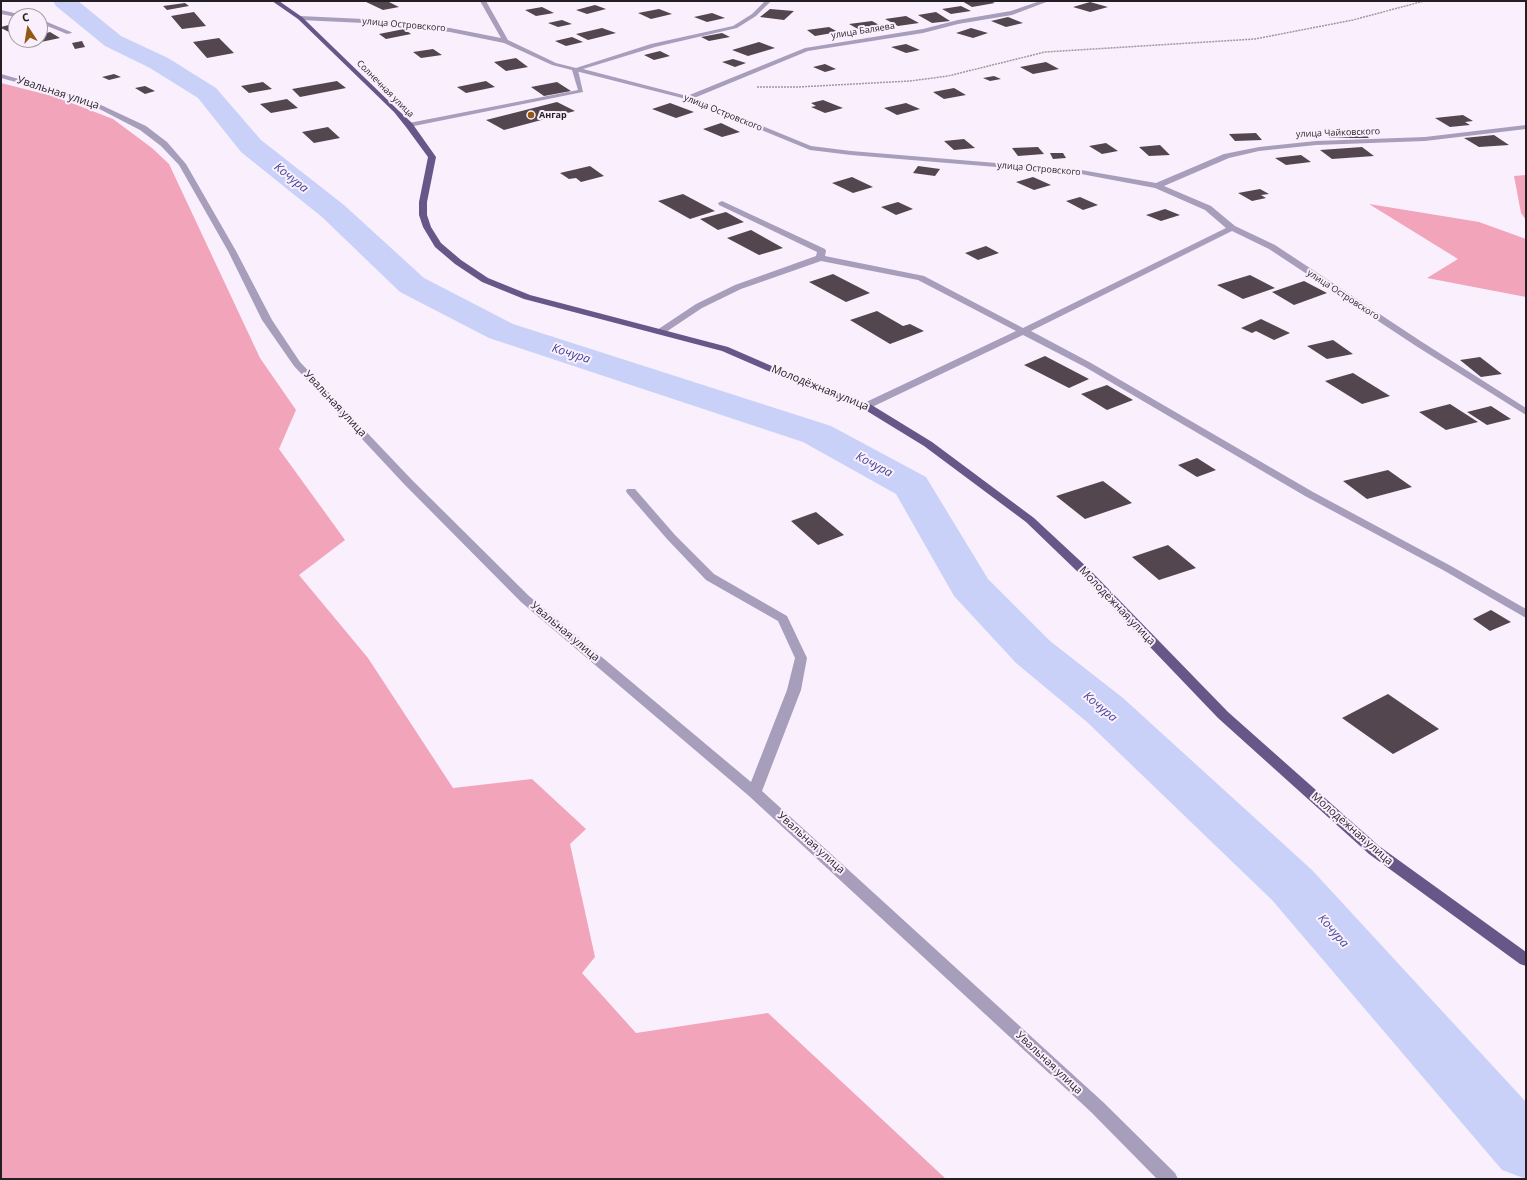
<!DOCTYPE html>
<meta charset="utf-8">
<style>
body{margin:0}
#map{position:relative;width:1527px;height:1180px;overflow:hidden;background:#faeffd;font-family:"Open Sans",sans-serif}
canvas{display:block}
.frame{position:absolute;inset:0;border:2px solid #231f24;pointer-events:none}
.north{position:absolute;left:8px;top:8px;width:40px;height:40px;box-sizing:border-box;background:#faeffd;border:1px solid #a49ca6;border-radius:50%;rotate:348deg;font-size:11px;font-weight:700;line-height:16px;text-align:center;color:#231f24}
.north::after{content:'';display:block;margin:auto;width:14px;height:18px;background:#925814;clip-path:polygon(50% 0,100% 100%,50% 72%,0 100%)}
</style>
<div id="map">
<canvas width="1527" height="1180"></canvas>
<div class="frame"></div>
<div class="north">С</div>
</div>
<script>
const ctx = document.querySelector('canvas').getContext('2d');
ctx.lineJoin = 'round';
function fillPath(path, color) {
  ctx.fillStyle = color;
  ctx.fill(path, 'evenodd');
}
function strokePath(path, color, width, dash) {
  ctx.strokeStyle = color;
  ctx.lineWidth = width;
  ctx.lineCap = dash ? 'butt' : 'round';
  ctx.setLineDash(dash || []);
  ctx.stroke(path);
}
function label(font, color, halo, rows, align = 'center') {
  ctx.font = font + ' "Open Sans",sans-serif';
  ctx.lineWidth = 4;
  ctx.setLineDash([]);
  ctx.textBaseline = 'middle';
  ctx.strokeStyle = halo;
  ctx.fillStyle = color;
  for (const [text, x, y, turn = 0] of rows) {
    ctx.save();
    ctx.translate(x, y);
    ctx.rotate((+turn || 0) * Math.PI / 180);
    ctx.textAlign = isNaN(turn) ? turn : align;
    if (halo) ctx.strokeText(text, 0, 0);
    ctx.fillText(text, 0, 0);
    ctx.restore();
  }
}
fillPath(new Path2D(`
 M1,83L56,97L113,119L152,148L169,164L260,358L296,410L279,449L345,540L299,575L368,658L453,788L532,779L586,829L570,844L595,957L582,973L636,1033L768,1013L946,1179H1Z
 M1526,175V220L1521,213L1514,176Z
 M1369,204L1479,222L1526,239V297L1427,278L1458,259Z`), '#f1a4ba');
fillPath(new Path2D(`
 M53,1H78L121,36L168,58L216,88L261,140L344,205L424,278L513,324L831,426L926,477L988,579L1050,641L1123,698L1312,870L1526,1102V1179L1502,1170L1272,900L1087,722L1016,663L954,596L896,494L803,442L489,338L400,292L322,217L241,152L198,98L150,68L105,46L56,6Z`), '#c9d1f9');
fillPath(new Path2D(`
 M364,1H387L399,7L383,10Z
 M962,1H990L995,3L972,7Z
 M1090,2L1108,7L1090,12L1073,7Z
 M185,3L189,6L167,10L163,6Z
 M595,5L606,9L587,14L576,10Z
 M961,6L971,11L951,14L942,9Z
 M542,7L554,13L536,16L525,10Z
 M659,9L672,14L651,19L638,13Z
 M770,9L794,11L784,20L760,17Z
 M194,12L206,26L182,29L171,16Z
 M936,12L950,21L932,23L918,15Z
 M712,13L725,18L707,22L694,17Z
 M906,16L919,23L898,26L885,19Z
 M1008,17L1023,23L1006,27L991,21Z
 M562,20L572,24L558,27L548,23Z
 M872,21L881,26L858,29L849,24Z
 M16,23V30L9,32L1,28V27Z
 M829,27L838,32L815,36L807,30Z
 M602,28L616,33L588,40L576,34Z
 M971,28L988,33L973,38L956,33Z
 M404,29L411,34L386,39L379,34Z
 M50,32L60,38L36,43L31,40H40V35Z
 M722,33L730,37L709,41L701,37Z
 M572,37L583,42L566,46L555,41Z
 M219,38L234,53L207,58L193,42Z
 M82,41L85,47L75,49L72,43Z
 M759,42L775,48L748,56L732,50Z
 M906,44L920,50L906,53L891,47Z
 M433,49L442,55L421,58L413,52Z
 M660,51L670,56L654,60L644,55Z
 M516,58L528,67L506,71L494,62Z
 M733,59L746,63L735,67L722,62Z
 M1046,62L1059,69L1033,74L1020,67Z
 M825,64L836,69L825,72L813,67Z
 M114,74L121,77L109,80L102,77Z
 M994,76L1001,79L990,81L983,78Z
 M337,81L346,88L300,97L292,89Z
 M486,81L495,87L466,93L457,87Z
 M263,82L272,89L249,93L241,86Z
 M557,82L571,91L544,96L531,87Z
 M145,86L155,91L145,94L135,88Z
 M954,88L966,95L944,99L933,92Z
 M287,99L298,108L271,113L260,104Z
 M823,100L843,108L825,113L811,107L816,106L811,103Z
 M557,102L575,111L504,130L486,120Z
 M670,103L694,112L676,118L652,109Z
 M906,103L920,109L897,115L884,108Z
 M1463,115L1473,121L1465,122L1470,125L1450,127L1435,118Z
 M721,123L740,132L722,137L703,129Z
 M328,127L340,138L314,143L302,132Z
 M1325,132H1364L1369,138H1330Z
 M1256,133L1262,140L1235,141L1229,134Z
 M1494,135L1509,145L1479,147L1464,138Z
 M964,139L975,148L954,150L944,141Z
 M1106,143L1118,151L1102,154L1089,146Z
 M1160,145L1170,155L1149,156L1139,147Z
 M1038,147L1044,154L1018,156L1012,148Z
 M1362,147L1374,156L1332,159L1320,150Z
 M1050,153H1063L1066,158L1053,159Z
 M1301,155L1311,162L1286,165L1275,158Z
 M590,166L604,176L581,182L576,178L569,179L560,173Z
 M918,166L940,169L935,176L913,173Z
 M852,177L873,187L853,193L832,183Z
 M1033,177L1051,185L1034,190L1016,182Z
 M1260,189L1269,194L1261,195L1266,198L1252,201L1238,193Z
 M683,194L715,211L690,219L658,201Z
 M1080,197L1098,205L1083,210L1066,201Z
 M898,202L913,209L896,215L881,207Z
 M1165,209L1180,215L1161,221L1146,215Z
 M726,212L744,222L718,230L700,219Z
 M751,230L783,248L759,255L727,238Z
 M986,246L999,253L978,260L965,253Z
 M833,274L870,293L846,302L809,282Z
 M1250,275L1275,288L1243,299L1217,285Z
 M1304,281L1327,293L1294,305L1272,292Z
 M877,311L903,326L910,324L924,331L890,344L850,320Z
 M1261,319L1290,333L1274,340L1256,331L1252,333L1241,328Z
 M1333,340L1353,354L1327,359L1307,346Z
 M1045,356L1089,379L1069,388L1024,365Z
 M1480,357L1502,374L1481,377L1460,360Z
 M1353,373L1390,396L1362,404L1325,381Z
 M1107,385L1133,400L1107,410L1081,394Z
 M1450,404L1478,422L1446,430L1419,412Z
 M1491,406L1511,419L1487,425L1467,412Z
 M1197,458L1216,470L1197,477L1178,465Z
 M1388,470L1412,487L1367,499L1343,481Z
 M1103,481L1132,503L1085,519L1056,496Z
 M816,512L844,535L818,545L791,521Z
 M1168,545L1196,568L1159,580L1132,557Z
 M1491,610L1511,622L1490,631L1473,619Z
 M1388,694L1439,729L1393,754L1342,718Z`), '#54464f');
strokePath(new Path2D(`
 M757,87H798L910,81L948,76L1045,52L1255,39L1353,20L1424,1`), '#9f97a1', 1.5, [2, 1]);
fillPath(new Path2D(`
 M575,68L578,70L583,92L409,127L406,125L409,123L578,90L572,70Z`), '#a69ebb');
fillPath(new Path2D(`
 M480,1H486L508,40L556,63L576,68L651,44L733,26L752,14L765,1H771L756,16L737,28L655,47L583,69L687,96L805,48L923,29L958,20L1011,11L1040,1H1049L1012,15L958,24L923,33L808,51L694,98L811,146L851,151L1081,170L1156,183L1224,154L1259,147L1316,141L1425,137L1526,125V129L1425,141L1316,145L1259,151L1229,158L1164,186L1211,206L1235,226L1275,245L1422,342L1526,408V415L1416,346L1269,249L1232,231L1031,331L1091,363L1313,492L1451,566L1526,609V618L1443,570L1305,496L1085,367L1023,335L870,408H862L861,406L862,404L1016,331L918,280L821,261L741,289L702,308L663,334H657L655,332L657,330L696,304L735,285L816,256L817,252L719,205L718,203L722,201L825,249L826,251L825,256L924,276L1023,328L1226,228L1205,210L1155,188L1081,174L851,155L810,150L686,99L552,65L504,43L450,32L364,23L300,20L297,18L300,16L364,19L450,28L501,38Z
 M1,10L23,15L24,16L16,17L1,14Z
 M40,19L71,32L72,33L67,34L40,23Z
 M1,74L86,98L146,126L167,142L186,164L236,251L272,320L300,362L412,480L529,596L751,782L787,690L795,658L778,621L706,580L667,539L627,493L626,491L627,489H635L675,535L714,574L787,616L807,658L801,690L762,791L1103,1102L1175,1173L1178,1179H1157L1091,1112L749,796L521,602L404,484L294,366L262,320L228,251L179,165L161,146L140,130L82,100L1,78Z`), '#a69ebb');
fillPath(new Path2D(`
 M272,1H279L302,17L398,110L412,123L436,157L427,202V215L431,227L441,243L461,260L488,278L530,295L728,347L804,380L870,404L932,442L1034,518L1090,570L1228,712L1379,846L1526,952V966L1520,964L1369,854L1218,718L1082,576L1026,522L924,446L862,408L798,384L722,351L524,299L482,282L455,264L435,247L423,227L419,215V202L428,157L406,127L394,112L298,19Z`), '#675789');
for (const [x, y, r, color] of [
 [531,115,4,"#925814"]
]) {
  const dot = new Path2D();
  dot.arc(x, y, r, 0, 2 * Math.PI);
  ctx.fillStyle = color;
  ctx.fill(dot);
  strokePath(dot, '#faeffd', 1.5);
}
label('9px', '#231f24', '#faeffd', [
 ["улица Островского",404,25,5],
 ["улица Баляева",863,31,-9],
 ["Солнечная улица",385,89,45],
 ["улица Островского",723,113,22],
 ["улица Чайковского",1338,133,-2],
 ["улица Островского",1039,169,5],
 ["улица Островского",1343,295,33]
]);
label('bold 9px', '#231f24', '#faeffd', [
 ["Ангар",539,115]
], 'left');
label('11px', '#231f24', '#faeffd', [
 ["Увальная улица",58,93,18],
 ["Молодёжная улица",820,388,22],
 ["Увальная улица",335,404,47],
 ["Молодёжная улица",1117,606,46],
 ["Увальная улица",565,632,40],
 ["Молодёжная улица",1352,829,41],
 ["Увальная улица",811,843,42],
 ["Увальная улица",1049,1063,43]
]);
label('italic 12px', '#434896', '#faeffd', [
 ["Кочура",291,178,39],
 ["Кочура",571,354,18],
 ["Кочура",874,465,28],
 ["Кочура",1100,707,40],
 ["Кочура",1333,931,49]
]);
</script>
